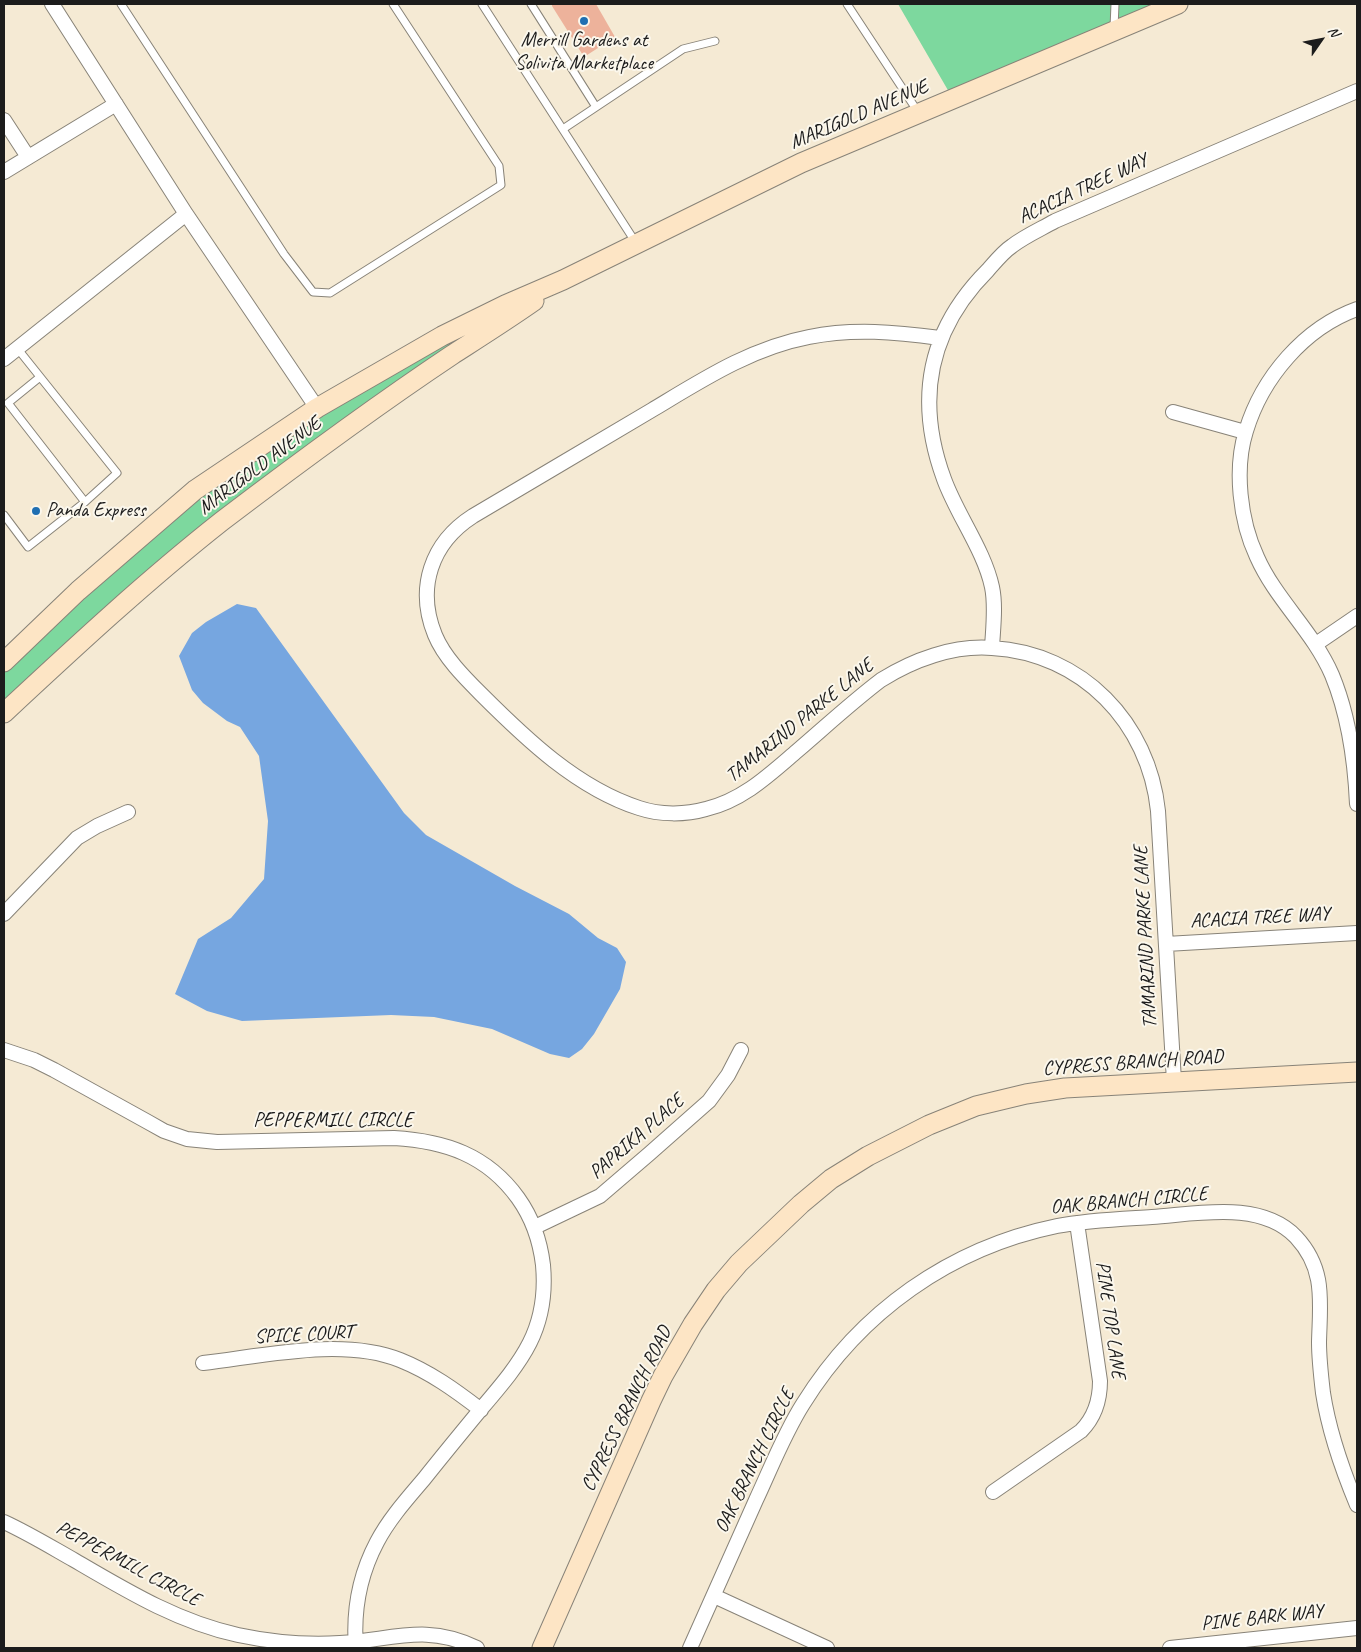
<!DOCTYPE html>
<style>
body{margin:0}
#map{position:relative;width:1361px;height:1652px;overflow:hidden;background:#f5ead4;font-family:Caveat,sans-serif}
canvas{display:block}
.frame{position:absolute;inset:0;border:5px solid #1c1c1c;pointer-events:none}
.north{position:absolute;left:1296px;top:15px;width:50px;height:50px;-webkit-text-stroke:4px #fbf7ec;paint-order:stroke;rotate:57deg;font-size:14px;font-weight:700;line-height:20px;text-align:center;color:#1c1c1c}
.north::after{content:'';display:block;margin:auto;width:18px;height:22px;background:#1c1c1c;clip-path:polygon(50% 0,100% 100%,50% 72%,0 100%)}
</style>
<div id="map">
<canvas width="1361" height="1652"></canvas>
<div class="frame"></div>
<div class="north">N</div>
</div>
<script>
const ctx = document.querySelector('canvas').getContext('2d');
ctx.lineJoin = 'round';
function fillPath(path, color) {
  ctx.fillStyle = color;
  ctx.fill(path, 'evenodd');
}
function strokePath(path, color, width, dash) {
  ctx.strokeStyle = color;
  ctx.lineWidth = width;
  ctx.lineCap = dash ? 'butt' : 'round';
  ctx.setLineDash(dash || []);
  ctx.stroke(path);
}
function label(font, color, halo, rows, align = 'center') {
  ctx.font = font + ' Caveat,sans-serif';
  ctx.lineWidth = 4;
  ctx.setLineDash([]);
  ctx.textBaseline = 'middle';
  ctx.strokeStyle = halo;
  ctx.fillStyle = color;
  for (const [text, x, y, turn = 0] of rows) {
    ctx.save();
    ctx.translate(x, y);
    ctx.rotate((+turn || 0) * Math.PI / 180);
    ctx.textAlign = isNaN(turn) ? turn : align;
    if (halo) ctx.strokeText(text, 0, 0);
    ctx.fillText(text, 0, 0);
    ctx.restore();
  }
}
fillPath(new Path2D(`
 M898,4H1158L949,92Z
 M489,322L4,702V673L84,597L201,497L321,415L445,344Z`), '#7dd89e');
fillPath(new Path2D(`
 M237,604L256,608L404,813L426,835L515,886L569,914L598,938L617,948L626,962L620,989L594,1034L582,1049L569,1058L550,1054L492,1029L434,1017L391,1015L242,1021L207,1011L175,994L198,939L231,918L264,879L268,821L259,756L240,727L227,721L203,703L192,690L179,656L192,633L206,622Z`), '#76a6e0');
fillPath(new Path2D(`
 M552,4H596L615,37L584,57L552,6Z`), '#edb29b');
const lane = new Path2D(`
 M121,4L284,254L313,292L330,293L501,185L499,166L393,4
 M482,4L636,243
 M531,4L596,107
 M847,4L918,112
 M1114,28L1115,4
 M563,129L683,49L715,41
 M17,348L117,473L85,502L8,403L40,377
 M4,515L28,547L85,502`);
const street = new Path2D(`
 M52,4L186,214L317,408
 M4,120L28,157
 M4,172L116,104
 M1357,309C1304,328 1262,378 1246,431C1234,469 1240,521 1257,557C1276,600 1313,631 1332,675C1349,716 1355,760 1357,804
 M940,338C896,332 853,328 809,337C751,348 702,380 652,410C592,445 533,481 473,516C431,543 416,588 435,635C444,657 464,677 481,694C526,739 577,788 639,808C660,815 685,815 706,809C743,800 769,775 797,751C825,727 852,702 881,680C913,660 953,645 992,648C1082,653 1149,723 1158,811L1174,1081
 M4,359L186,214
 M1173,412L1245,432
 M1316,644L1357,616
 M992,648C993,628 996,606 992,587C984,550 957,515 944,479C915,400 928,330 988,270C995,262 1003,252 1012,246C1025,236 1041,229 1055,221L1357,91
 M4,914L77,838L97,826L128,812
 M1166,944L1357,933
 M4,1050L34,1060L54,1070L148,1122L164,1131L187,1139L217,1142L394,1138C445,1141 487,1155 518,1198C533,1219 540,1240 543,1265C549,1330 521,1362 481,1409C462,1432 443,1455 424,1479C407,1499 389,1519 377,1542C359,1576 353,1611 356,1648
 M535,1227L600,1196L649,1154L709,1101L728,1075L741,1050
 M203,1363C263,1356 343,1337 400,1360C430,1372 455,1390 481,1410
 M993,1492L1081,1431C1095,1417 1100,1401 1100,1381L1077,1223
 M4,1522C28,1533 51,1547 74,1560C127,1591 178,1622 238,1635C271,1642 307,1645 340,1643C392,1640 426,1623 477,1648
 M714,1596L827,1648
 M690,1648C712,1599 734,1550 756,1500C771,1468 784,1434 803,1404C860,1312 950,1248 1057,1226C1088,1220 1120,1219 1152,1217C1197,1214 1261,1200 1296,1237C1326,1269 1320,1302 1319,1342C1319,1359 1321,1376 1323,1393C1329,1432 1342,1469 1357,1505
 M1170,1648L1357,1628`);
const secondary = new Path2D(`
 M4,662L78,591L195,490L317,408L442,336L505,305L563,280L801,163L1178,4
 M4,713C75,647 146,581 222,521C297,464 374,407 452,355C480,337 507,320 534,301
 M542,1648L651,1401L663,1376L693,1324L716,1290L739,1263L801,1204L831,1179L868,1156L929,1125L976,1106L1026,1094L1065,1088L1357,1072`);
strokePath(lane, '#888378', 9);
strokePath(street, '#888378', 16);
strokePath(secondary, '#888378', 21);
strokePath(lane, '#fff', 7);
strokePath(street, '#fff', 14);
strokePath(secondary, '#fde5c5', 19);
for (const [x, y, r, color] of [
 [584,21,5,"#1f6fb2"],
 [36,511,5,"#1f6fb2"]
]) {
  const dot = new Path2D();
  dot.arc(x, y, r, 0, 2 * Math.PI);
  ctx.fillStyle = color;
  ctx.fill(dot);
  strokePath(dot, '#fbf7ec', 2);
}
label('20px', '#1c1c1c', '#fbf7ec', [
 ["Merrill Gardens at",584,41],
 ["Solivita Marketplace",584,64],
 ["Panda Express",46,511,"left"]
]);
label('20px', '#1c1c1c', '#fbf7ec', [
 ["MARIGOLD AVENUE",859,115,-23],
 ["ACACIA TREE WAY",1083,189,-25],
 ["MARIGOLD AVENUE",260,466,-37],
 ["TAMARIND PARKE LANE",800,721,-39],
 ["ACACIA TREE WAY",1260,918,-3],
 ["TAMARIND PARKE LANE",1146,937,-93],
 ["CYPRESS BRANCH ROAD",1133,1063,-4],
 ["PEPPERMILL CIRCLE",333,1121],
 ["PAPRIKA PLACE",637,1137,-41],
 ["OAK BRANCH CIRCLE",1129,1201,-5],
 ["PINE TOP LANE",1110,1320,82],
 ["SPICE COURT",304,1335,-3],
 ["CYPRESS BRANCH ROAD",627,1409,-64],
 ["OAK BRANCH CIRCLE",755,1461,-64],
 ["PEPPERMILL CIRCLE",128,1564,28],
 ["PINE BARK WAY",1262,1618,-6]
]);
</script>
